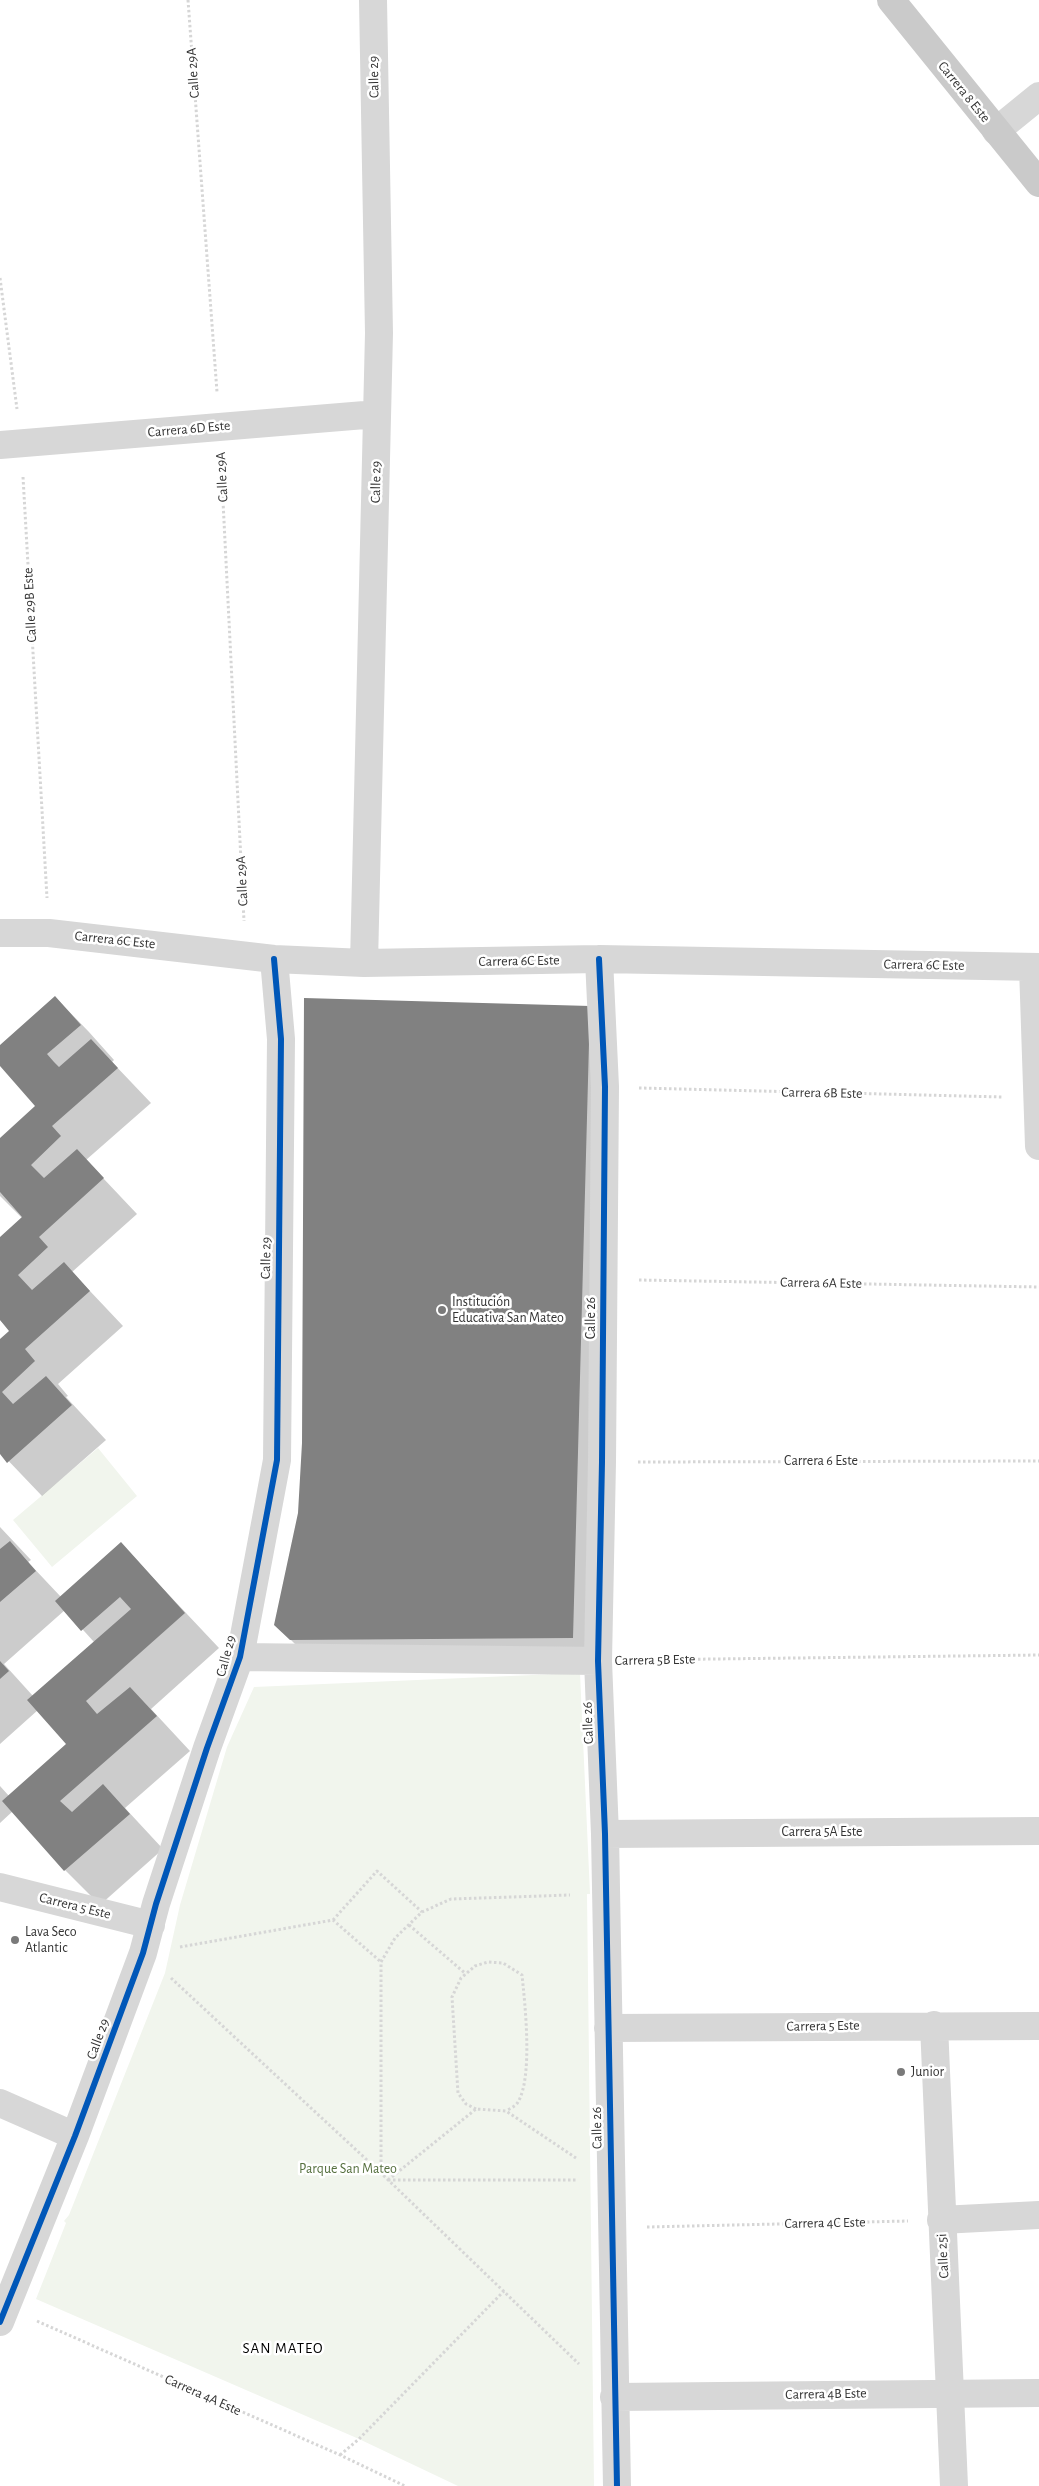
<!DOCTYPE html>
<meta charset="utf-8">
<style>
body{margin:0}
canvas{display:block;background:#fff}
</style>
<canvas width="1039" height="2486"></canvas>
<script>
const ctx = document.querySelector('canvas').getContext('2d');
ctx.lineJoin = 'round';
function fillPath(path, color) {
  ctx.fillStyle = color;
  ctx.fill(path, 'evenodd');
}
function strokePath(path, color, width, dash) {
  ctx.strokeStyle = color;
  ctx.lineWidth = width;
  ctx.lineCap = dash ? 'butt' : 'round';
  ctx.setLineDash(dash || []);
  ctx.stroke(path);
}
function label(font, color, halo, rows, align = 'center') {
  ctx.font = font + ' "Alegreya Sans",sans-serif';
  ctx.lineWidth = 5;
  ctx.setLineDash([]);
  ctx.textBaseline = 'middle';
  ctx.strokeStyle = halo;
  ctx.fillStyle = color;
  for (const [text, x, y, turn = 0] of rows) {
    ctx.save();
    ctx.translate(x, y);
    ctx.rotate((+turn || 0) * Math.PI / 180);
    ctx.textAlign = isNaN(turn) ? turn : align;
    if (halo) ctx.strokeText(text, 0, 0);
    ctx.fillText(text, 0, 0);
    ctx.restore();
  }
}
fillPath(new Path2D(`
 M98,1448L137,1496L52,1567L13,1520Z
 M580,1673L590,1894H587L594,2486H458L359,2439L36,2299L66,2223L64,2221L69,2215L165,1973L180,1905L227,1747L254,1687Z`), '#f1f5ed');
fillPath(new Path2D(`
 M55,997L89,1032L114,1060L112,1062L151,1103L86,1160L137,1214L72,1272L123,1326L58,1384L68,1396L66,1397L106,1440L42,1496L0,1452V1341L11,1331L0,1320V1239L23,1219L0,1196V1140L37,1106L0,1064V1046Z
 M306,999L616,1034L599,1664L303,1652L276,1625L299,1513L304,1444Z
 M0,1527L31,1560L28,1562L61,1597L121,1544L219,1648L151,1709L190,1751L125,1808L163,1849L100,1905L65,1870L13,1811L0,1823V1786L9,1796L67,1744L38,1710L0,1744ZM65,1610L94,1642L33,1696L4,1664Z`), '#0003');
fillPath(new Path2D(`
 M55,996L81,1025L47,1054L54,1062L59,1067L91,1039L118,1068L52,1126L61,1136L31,1165L44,1178L77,1149L104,1178L39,1237L48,1247L18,1275L32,1290L64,1262L90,1291L25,1349L35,1361L2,1392L13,1404L46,1376L72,1405L7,1463L0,1454V1339L9,1331L0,1320V1237L22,1217L0,1192V1138L35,1106L0,1066V1045Z
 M304,998L590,1006L573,1638L290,1640L274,1625L298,1513L302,1443Z
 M10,1541L36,1571L0,1602V1549Z
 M121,1542L185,1613L86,1701L97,1714L130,1687L157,1716L60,1801L72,1812L103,1784L130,1814L64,1871L2,1801L66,1744L27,1700L131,1609L120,1597L81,1631L55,1601Z
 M0,1661L9,1671L0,1679Z`), '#818181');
strokePath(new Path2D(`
 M188,0L217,392
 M0,278L17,409
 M221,461L244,921
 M23,477L47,898
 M639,1088L1003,1097
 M639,1280L1039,1287
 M638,1462L1039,1461
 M633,1660L1039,1655
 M333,1920L377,1871L422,1912
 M409,1925L466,1974
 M180,1947L333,1920L381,1962
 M171,1978L381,2173L579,2364
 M476,2109L466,2104L458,2093L452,1997L461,1978L475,1966L488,1962L503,1963L522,1975C525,2004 533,2077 518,2102C516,2106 509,2109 506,2111
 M381,2172V1962L395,1938L422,1912L451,1899L570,1895
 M388,2180L476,2109L506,2111L576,2158
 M388,2180H577
 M647,2227L908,2221
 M37,2321L340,2455L405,2486
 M340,2455L359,2439L504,2291`), '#d6d6d6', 3, [2.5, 2.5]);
strokePath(new Path2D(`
 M996,131L1039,96
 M0,445L377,414
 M0,933H49L274,959L364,963L599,959L1039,967
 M599,959L605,1087L602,1462L598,1661L605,1834L617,2486
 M364,963L379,333L373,0
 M1033,967L1039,1146
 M240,1657L598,1661
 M605,1834L1039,1831
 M0,1887L151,1925
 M934,2025L954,2486
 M608,2028L1039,2026
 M0,2103L75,2136
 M941,2220L1039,2215
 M0,2322L75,2136L143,1953L156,1904L207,1748L240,1657L277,1460L281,1039L274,959
 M614,2397L1039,2393`), '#d7d7d7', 28);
strokePath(new Path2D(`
 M891,0L1039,183`), '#cacaca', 28);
strokePath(new Path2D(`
 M599,959L605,1087L602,1462L598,1661L605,1834L617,2486
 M0,2322L75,2136L143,1953L156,1904L207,1748L240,1657L277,1460L281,1039L274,959`), '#0057b8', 6);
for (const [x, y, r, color] of [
 [442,1310,5,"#7a7a7a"],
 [15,1940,5,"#7a7a7a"],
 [901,2072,5,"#7a7a7a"]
]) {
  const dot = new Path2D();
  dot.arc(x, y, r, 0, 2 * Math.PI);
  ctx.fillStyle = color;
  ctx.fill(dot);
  strokePath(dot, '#fff', 2);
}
label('14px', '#333', '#fff', [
 ["Calle 29A",193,73,-94],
 ["Calle 29",374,77,-91],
 ["Carrera 8 Este",964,92,51],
 ["Carrera 6D Este",189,429,-5],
 ["Calle 29A",222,477,-93],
 ["Calle 29",376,482,-89],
 ["Calle 29B Este",30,605,-93],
 ["Calle 29A",242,881,-93],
 ["Carrera 6C Este",115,940,6],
 ["Carrera 6C Este",519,961,-1],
 ["Carrera 6C Este",924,965,1],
 ["Carrera 6B Este",822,1093,1],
 ["Calle 29",266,1258,-89],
 ["Carrera 6A Este",821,1283,1],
 ["Calle 26",591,1318,-90],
 ["Carrera 6 Este",821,1461],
 ["Calle 29",226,1656,-75],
 ["Carrera 5B Este",655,1660,-1],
 ["Calle 26",588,1723,-92],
 ["Carrera 5A Este",822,1832],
 ["Carrera 5 Este",75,1906,14],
 ["Carrera 5 Este",823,2026,-1],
 ["Calle 29",98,2039,-70],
 ["Calle 26",597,2128,-91],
 ["Carrera 4C Este",825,2223,-1],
 ["Calle 25i",943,2256,-93],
 ["Carrera 4B Este",826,2394,-1],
 ["Carrera 4A Este",203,2395,24]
]);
label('14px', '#333', '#fff', [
 ["Institución",452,1302],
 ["Educativa San Mateo",452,1318],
 ["Lava Seco",25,1932],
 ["Atlantic",25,1948],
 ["Junior",911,2072]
], 'left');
label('14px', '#56703f', '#fff', [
 ["Parque San Mateo",348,2169]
]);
ctx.letterSpacing = '1px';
label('15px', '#000', '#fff', [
 ["SAN MATEO",283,2348]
]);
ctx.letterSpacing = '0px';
</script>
